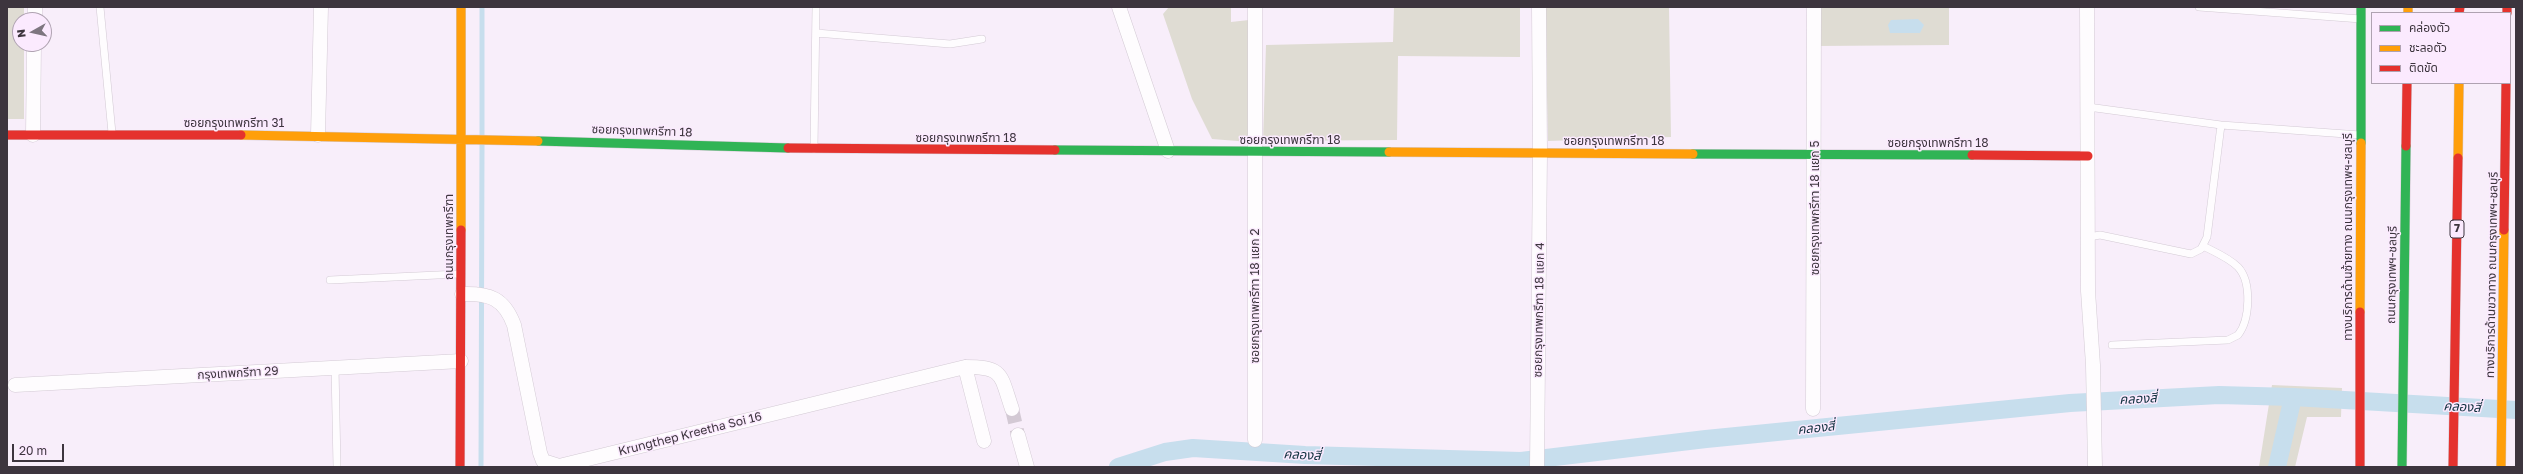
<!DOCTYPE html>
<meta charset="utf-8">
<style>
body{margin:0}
#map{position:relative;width:2523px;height:474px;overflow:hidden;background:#f8eefa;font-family:"Golos Text","Noto Sans Thai",sans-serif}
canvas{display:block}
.frame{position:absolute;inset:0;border:8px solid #3d353e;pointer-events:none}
.legend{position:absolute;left:2371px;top:12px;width:140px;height:72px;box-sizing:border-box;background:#fbeafe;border:1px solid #afa2b1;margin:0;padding:5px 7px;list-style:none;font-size:12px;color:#3d353e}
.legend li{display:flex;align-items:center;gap:8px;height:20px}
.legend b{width:20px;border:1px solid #afa2b1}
.north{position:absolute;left:12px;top:12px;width:40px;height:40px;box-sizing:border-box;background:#fbeafe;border:1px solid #afa2b1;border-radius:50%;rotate:262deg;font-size:11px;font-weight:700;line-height:16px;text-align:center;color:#3d353e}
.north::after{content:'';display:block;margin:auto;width:14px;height:18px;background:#7e7680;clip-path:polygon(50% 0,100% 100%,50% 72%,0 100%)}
.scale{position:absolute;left:12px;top:444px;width:52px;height:18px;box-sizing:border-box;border:2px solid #3d353e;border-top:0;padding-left:5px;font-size:12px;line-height:14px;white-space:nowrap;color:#3d353e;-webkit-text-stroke:3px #fbeafe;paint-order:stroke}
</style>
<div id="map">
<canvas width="2523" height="474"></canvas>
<div class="frame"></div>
<ul class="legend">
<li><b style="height:5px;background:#30b455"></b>คล่องตัว</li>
<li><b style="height:5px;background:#ff9f0a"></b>ชะลอตัว</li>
<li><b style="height:5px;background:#e5322d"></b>ติดขัด</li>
</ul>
<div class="north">N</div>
<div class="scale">20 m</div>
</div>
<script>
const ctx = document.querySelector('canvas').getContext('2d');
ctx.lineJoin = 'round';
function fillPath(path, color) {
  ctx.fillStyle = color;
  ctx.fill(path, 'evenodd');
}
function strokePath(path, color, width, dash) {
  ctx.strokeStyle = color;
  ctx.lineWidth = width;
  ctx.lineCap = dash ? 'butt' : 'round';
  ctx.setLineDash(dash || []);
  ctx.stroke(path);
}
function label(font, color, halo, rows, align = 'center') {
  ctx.font = font + ' "Golos Text","Noto Sans Thai",sans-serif';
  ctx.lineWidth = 3;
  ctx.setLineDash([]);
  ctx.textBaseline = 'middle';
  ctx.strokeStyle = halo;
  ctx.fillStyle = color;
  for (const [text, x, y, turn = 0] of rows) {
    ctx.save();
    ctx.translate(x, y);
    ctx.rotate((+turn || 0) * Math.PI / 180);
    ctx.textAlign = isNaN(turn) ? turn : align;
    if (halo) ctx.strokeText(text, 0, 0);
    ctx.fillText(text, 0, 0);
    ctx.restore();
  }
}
fillPath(new Path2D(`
 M7,7H24V20H20V44H24V119H7Z
 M1169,7H1231V22L1249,20L1250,142L1212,139L1192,99L1163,14Z
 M1394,7H1520V57L1398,56L1397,140L1263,141L1266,45L1393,42Z
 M1545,7H1669L1671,137L1548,141Z
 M1818,7H1949V45L1817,46Z
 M2272,385L2342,388L2341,417H2307L2295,467H2259Z`), '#dfdcd3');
fillPath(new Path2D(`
 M1918,19L1924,25L1920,33H1890L1888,25L1891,20Z`), '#c7deed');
strokePath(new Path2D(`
 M482,136V7
 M481,467L482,144`), '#c7deed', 5);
strokePath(new Path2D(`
 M1118,467L1165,452L1193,448L1305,455L1521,461L1706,439L2070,403L2219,395L2293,397L2516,410
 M2277,467L2293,397`), '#c7deed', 18);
strokePath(new Path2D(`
 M1012,409L1018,435`), '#d3c9d4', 14, [14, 7]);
const lane = new Path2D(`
 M100,7L112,133
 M2199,7L2361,19
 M816,33L950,44L982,39
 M2088,107L2221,125L2360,135
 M814,149L816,7
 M2089,237L2100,235L2191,254L2201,249L2207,237L2221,125
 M330,280L459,274
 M2112,345L2228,340L2238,335C2250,320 2252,282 2238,267C2229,258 2215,252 2203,246
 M335,367L337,467`);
const street = new Path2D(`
 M1119,7L1168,151
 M2087,7L2088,291L2093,365L2095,467
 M35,20V7
 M33,135L34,44
 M318,135L321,7
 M462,294C489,293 504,298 514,325L540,453L543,461L559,466L965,367L984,441
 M965,367C1004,367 1000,374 1012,409
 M15,385L461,361
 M1813,409L1814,7
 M1018,435L1027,467
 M1255,440V7
 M1537,467L1540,153L1539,7`);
const fast = new Path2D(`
 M538,141L788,148
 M2361,143V7
 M1055,150L1389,152
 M1693,154L1972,155
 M2402,467L2406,146`);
const slow = new Path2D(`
 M2408,7V13
 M241,135L538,141
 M1389,152L1693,154
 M2458,158L2459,83
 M461,230V7
 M2360,312L2361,143
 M2501,467L2504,230`);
const jam = new Path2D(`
 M2507,7V13
 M2459,13L2460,7
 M7,135H241
 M2406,146L2407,83
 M788,148L1055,150
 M1972,155L2088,156
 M2504,230L2506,83
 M460,467L461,230
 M2360,467V312
 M2453,467L2458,158`);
strokePath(lane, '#d3cad4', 8);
strokePath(street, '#d3cad4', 15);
strokePath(fast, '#d3cad4', 10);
strokePath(slow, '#d3cad4', 10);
strokePath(jam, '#d3cad4', 10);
strokePath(lane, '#fefcfe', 7);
strokePath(street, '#fefcfe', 14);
strokePath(fast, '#30b455', 9);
strokePath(slow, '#ff9f0a', 9);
strokePath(jam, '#e5322d', 9);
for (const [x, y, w] of [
 [2457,229,14]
]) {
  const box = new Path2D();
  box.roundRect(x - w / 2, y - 9, w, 18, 3);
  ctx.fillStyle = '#fbeafe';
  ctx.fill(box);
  strokePath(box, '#3d353e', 1);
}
label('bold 11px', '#3d353e', null, [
 ["7",2457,229]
]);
label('12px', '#3d353e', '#fbeafe', [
 ["ซอยกรุงเทพกรีฑา 31",234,123],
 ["ซอยกรุงเทพกรีฑา 18",642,131,2],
 ["ซอยกรุงเทพกรีฑา 18",966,138],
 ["ซอยกรุงเทพกรีฑา 18",1290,140],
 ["ซอยกรุงเทพกรีฑา 18",1614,141],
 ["ซอยกรุงเทพกรีฑา 18",1938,143],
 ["ซอยกรุงเทพกรีฑา 18 แยก 5",1815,208,-90],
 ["ถนนกรุงเทพกรีฑา",449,237,-90],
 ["ทางบริการด้านซ้ายทาง ถนนกรุงเทพฯ-ชลบุรี",2348,237,-90],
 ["ถนนกรุงเทพฯ-ชลบุรี",2392,275,-89],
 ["ทางบริการด้านขวาทาง ถนนกรุงเทพฯ-ชลบุรี",2492,275,-89],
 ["ซอยกรุงเทพกรีฑา 18 แยก 2",1255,296,-90],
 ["ซอยกรุงเทพกรีฑา 18 แยก 4",1539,310,-89],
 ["กรุงเทพกรีฑา 29",238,373,-3],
 ["Krungthep Kreetha Soi 16",690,434,-14]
]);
label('italic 13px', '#0f303e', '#fbeafe', [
 ["คลองสี่",2138,399,-3],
 ["คลองสี่",2462,407,3],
 ["คลองสี่",1816,428,-6],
 ["คลองสี่",1302,455,3]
]);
</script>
